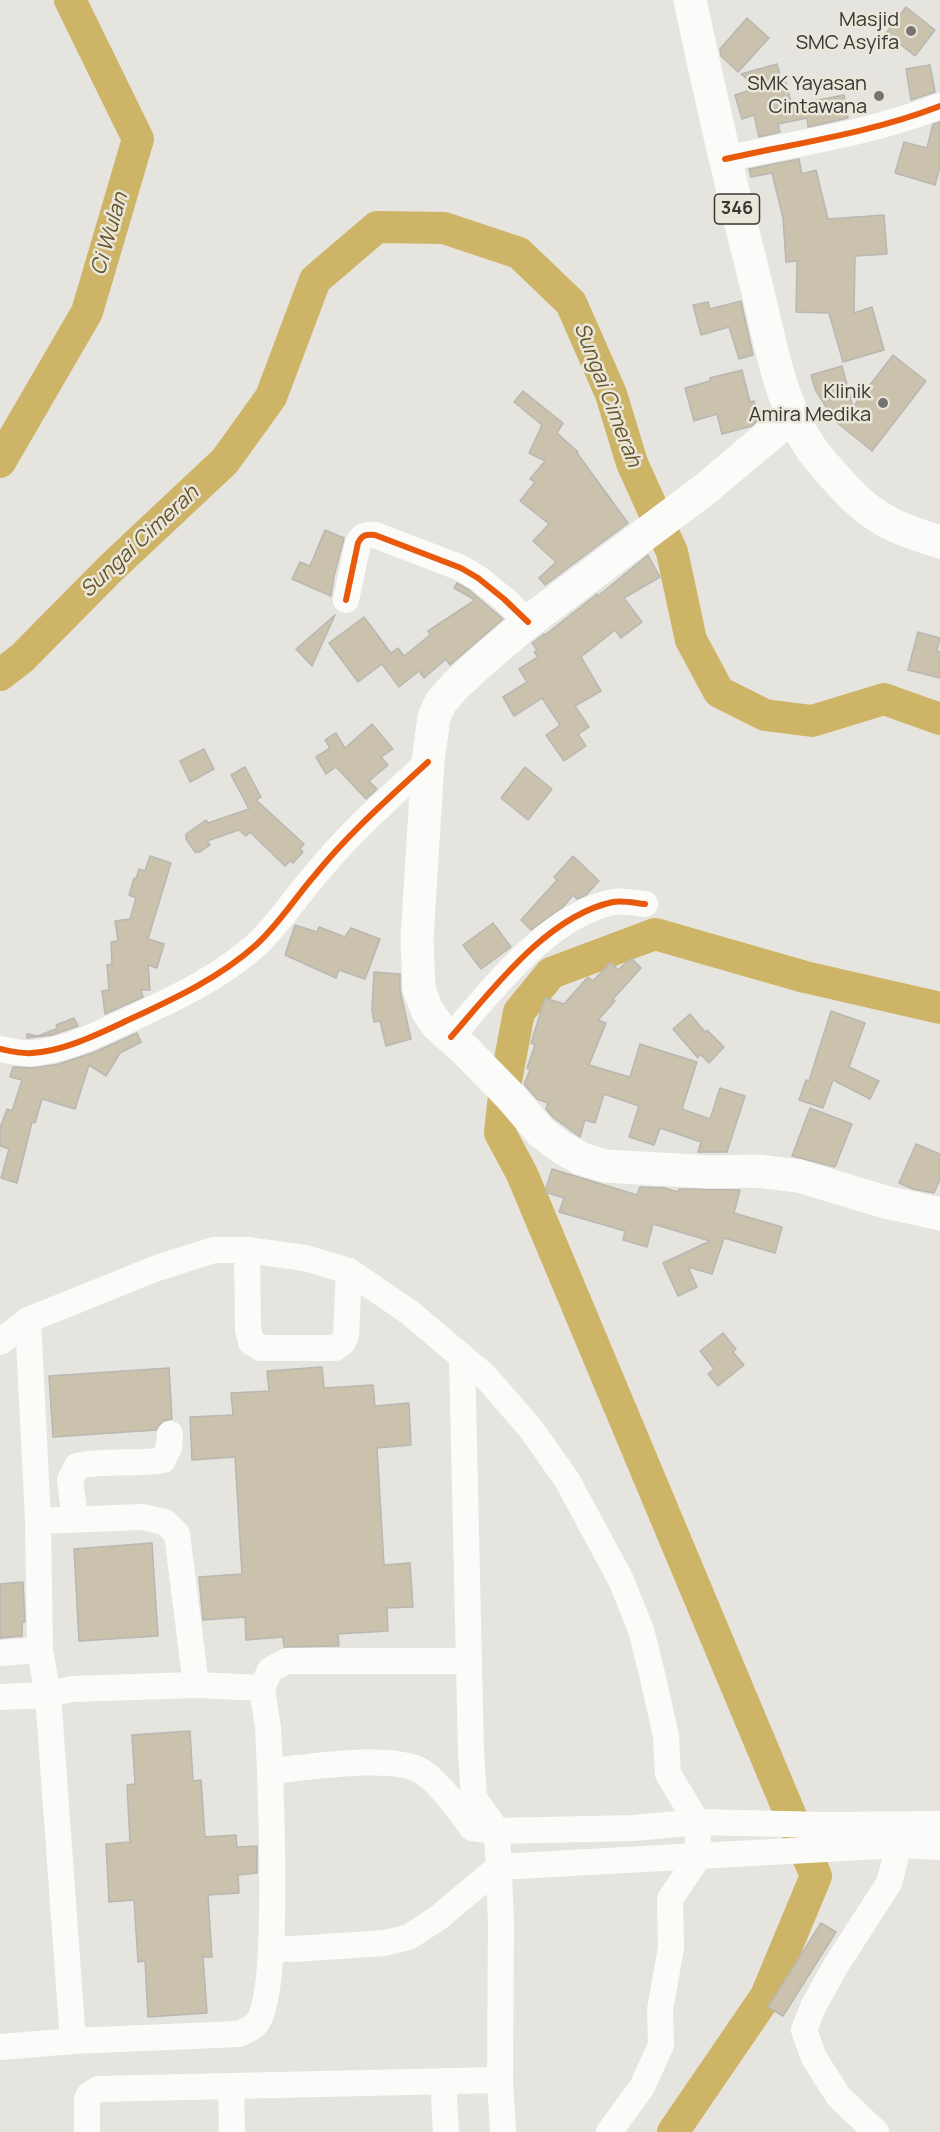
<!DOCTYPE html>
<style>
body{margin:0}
canvas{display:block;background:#e6e4de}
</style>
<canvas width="940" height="2132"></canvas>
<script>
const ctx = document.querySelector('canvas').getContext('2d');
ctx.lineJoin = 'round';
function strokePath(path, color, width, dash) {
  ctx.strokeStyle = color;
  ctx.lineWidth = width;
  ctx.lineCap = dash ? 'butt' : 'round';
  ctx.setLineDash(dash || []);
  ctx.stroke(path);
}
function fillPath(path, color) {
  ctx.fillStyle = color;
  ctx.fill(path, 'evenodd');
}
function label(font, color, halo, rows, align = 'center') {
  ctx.font = font + ' Manrope,sans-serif';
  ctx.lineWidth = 5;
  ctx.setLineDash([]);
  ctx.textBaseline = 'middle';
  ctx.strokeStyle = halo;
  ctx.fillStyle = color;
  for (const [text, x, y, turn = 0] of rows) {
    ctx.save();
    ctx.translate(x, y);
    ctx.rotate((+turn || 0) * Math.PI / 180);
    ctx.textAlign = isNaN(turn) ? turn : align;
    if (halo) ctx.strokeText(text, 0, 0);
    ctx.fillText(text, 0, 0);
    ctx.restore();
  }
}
strokePath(new Path2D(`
 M0,462L87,312L138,139L70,0
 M0,675L22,658L111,568L225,461L271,397L315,280L377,227L444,228L519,253L571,303L611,394L632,463L672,552L691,640L719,692L765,715L812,721L884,699L940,719
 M673,2132L766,1996L816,1876L522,1174L500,1133L505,1086L519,1012L551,973L655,934L805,977L940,1008`), '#ceb466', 32);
const building = new Path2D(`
 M906,7L935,30L915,56L886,33Z
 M747,18L769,38L738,72L721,56L720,49Z
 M777,64L782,81L785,80L792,105L844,95L848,118L808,127L807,118L778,124L780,132L759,137L754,115L742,119L735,95L757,88L741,74Z
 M930,65L935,92L911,100L906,69Z
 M940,122V167L935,185L895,173L904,142L927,148L933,124Z
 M799,159L802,174L816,170L828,219L884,215L887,254L855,256L854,313L872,307L884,350L843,362L829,313L796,312L797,261L786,262L783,218L772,173L751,177L749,169Z
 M741,301L753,355L739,359L729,327L701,335L693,305L708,302L710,309Z
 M893,355L926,381L872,451L834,420L815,389L811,375L842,366L853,407Z
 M742,370L750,402L754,401L759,419L752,426L722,434L717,414L694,421L685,388L710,381V378Z
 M523,391L563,423L557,433L578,452L577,453L628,523L545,585L539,578L556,562L533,541L549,524L520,501L535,482L530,479L545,461L529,453L542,425L514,402Z
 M325,530L344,538L334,576L331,596L292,579L300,562L310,566Z
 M648,555L660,577L624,598L642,622L621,638L615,630L581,657L601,691L575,706L589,727L578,734L586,746L564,761L546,735L560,725L542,698L514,716L503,697L527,682L519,669L538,657L534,652L537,650L532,643L544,634L545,635L597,594L598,596Z
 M457,583L469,590L503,619L450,665L446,659L424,678L419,671L399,687L382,664L358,682L329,643L364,617L391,653L398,648L404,656L430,635L428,631L475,600L454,588Z
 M335,615L312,666L296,649Z
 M918,632L940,638L937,651L940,652V678L908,670Z
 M372,724L393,749L381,757L388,765L369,781L377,789L366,799L336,767L326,774L316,757L330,748L325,740L336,733L345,748Z
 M204,749L214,769L190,782L180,761Z
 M245,767L261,797L256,800L304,844L300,849L303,852L293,863L290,861L285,866L250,832L246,836L239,830L207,841L210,845L200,852H195L186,839V834L206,820L208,823L249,809L231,775Z
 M525,767L552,789L528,820L501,798Z
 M150,856L171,863L148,939L164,944L157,968L148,965L150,990H141L143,997L105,1014L102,991L109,990L107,965L112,964L111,942L118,941L115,921L130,919L136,898L129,895L134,878L136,879L139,869L145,871Z
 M573,856L599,881L586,895L577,899L573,895L563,907L531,930L521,920L557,880L554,877Z
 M493,923L511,947L481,969L463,945Z
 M295,925L317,932L319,927L345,937L351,928L380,939L365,979L339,970L336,978L285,955Z
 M631,958L641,968L613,999L615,1001L598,1020L606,1023L589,1065L630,1077L640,1044L697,1062L682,1109L710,1119L720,1088L745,1096L727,1152H698L701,1142L660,1128L654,1145L629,1137L639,1106L604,1094L595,1123L585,1120L580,1137L554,1118L546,1109L548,1103L537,1099L524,1084L530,1070L527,1068L535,1045L531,1043L545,998L564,1004L588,977L593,981L611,962L618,970Z
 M374,972L400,974V990L411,1039L386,1046L380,1021L374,1022L372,1010Z
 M831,1011L865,1023L849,1067L879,1081L870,1099L833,1080L823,1108L799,1100L806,1080L809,1081Z
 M690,1014L705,1032L707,1030L724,1047L709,1063L700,1054L698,1058L673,1029Z
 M74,1018L78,1026L52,1035L27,1038V1034L38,1036L58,1028L56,1025Z
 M137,1033L141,1042L120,1053L106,1076L89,1065L75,1109L42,1099L35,1123L32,1122L17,1183L1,1178L9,1149L0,1146V1128L7,1109L12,1111L22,1080L10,1077L13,1067L33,1068L59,1064L95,1052Z
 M810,1108L852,1124L835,1167L792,1156Z
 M916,1144L940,1154V1179L934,1193L913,1189L899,1183Z
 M552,1169L637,1195L640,1187L665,1188L678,1192L679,1189L740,1190L734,1213L782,1227L775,1253L724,1238L712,1274L688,1267L697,1287L678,1296L663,1263L710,1241L653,1224L647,1247L623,1240L625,1231L559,1212L564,1198L545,1192Z
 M723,1333L736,1349L733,1352L744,1365L718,1386L708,1374L714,1369L700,1351Z
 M322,1367L324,1388L373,1385L375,1406L409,1403L411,1445L377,1448L384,1565L410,1563L413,1607L387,1608L388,1631L338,1634L339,1646L284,1647L283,1637L246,1640L245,1617L203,1620L199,1577L242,1574L235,1457L192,1460L190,1417L233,1415L231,1393L269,1391L267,1371Z
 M169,1368L172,1419L163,1421L156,1430L53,1437L49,1376Z
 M152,1543L158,1636L79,1641L74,1549Z
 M23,1582L25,1622H22V1636L0,1638V1584Z
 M190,1731L193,1781L201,1780L205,1837L236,1835L237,1847L257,1846V1873L238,1875L239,1893L208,1895L212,1957H203L207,2013L148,2017L145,1961L138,1962L134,1900L109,1902L106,1844L130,1842L127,1785L135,1784L132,1735Z
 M821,1923L836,1932L783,2016L768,2007Z`);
fillPath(building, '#cac2ac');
strokePath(building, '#b8b7b2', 1.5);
strokePath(new Path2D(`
 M725,159C797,143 871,133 940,106
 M346,600L358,543C362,535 366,534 375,535L461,568L478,578L504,599L528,622
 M451,1037C493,989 547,916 613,902C622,900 635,903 645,904
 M0,1049C10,1051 22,1054 32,1053C63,1051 94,1036 122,1023C169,1001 217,980 256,945C279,924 295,898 315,875C349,833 389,798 428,762
 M247,1250L248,1329L251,1342L261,1348H335L343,1342L346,1335L349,1271
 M28,1320L38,1521L40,1650L48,1695L73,2041
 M0,1342L28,1320L157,1268L214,1250H247L305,1258L349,1271L409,1312L485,1376L531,1429L567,1480L621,1580L641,1630L653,1678L666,1736L668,1774L697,1822L699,1856L670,1899L671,1948L660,2010L661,2045L642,2087L609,2132
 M462,1358L471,1752L474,1798L497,1831L501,1922L500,2080L503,2132
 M75,1519L70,1480L77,1466C105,1460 134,1465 163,1460L169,1447L170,1434
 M38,1521L142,1517L165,1522L177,1534L196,1685
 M0,1653L40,1650
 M262,1688L270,1670L287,1661H469
 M0,1697L48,1695L71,1689L196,1685L262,1688L268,1728L270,1771C306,1768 394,1753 423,1772C439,1783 461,1812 472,1828L497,1831L634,1828L697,1822L827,1825L940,1824
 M271,1948L294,1949L385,1943L409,1937L438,1918L499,1867L899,1845L940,1847
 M0,2047L73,2041L239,2034C244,2031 251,2029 255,2025C280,2000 271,1814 270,1771
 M443,2081L446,2132
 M231,2086L232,2132
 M87,2132V2099L89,2095L98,2089L500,2080
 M876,2132L839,2097L814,2058L804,2030L813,2007L835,1967L889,1883L899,1845V1830`), '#fbfbfa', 26);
strokePath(new Path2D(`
 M690,0C710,95 732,190 756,284C770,340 780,409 816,455C830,472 855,501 873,513C892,527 918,535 940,542
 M792,416L704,490L528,622L482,661L455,686L441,702L434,717L428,762L417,939L419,989L427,1010L437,1025L466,1051L510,1096L541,1132L562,1148L582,1159L605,1166L711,1172L757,1171L799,1176L885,1202L940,1214`), '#fbfbfa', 33);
strokePath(new Path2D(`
 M725,159C797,143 871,133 940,106
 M346,600L358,543C362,535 366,534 375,535L461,568L478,578L504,599L528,622
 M451,1037C493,989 547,916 613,902C622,900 635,903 645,904
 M0,1049C10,1051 22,1054 32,1053C63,1051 94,1036 122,1023C169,1001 217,980 256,945C279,924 295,898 315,875C349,833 389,798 428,762`), '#e8590c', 6);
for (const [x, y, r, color] of [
 [911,31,6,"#75746e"],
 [879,96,6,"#75746e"],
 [883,403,6,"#75746e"]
]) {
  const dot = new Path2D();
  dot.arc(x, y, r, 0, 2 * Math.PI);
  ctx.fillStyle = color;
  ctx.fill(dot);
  strokePath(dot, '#eae6da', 2);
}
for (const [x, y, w] of [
 [737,209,45]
]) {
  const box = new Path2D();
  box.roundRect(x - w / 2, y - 15, w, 30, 4.5);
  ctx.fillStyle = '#eae6da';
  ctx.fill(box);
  strokePath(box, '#383732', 1.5);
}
label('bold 18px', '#383732', null, [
 ["346",737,209]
]);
label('20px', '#383732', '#eae6da', [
 ["Masjid",899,20],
 ["SMC Asyifa",899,43],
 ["SMK Yayasan",867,84],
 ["Cintawana",867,107],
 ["Klinik",871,392],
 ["Amira Medika",871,415]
], 'right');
label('italic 21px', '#65552b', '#eae6da', [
 ["Ci Wulan",110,234,-74],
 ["Sungai Cimerah",607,395,69],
 ["Sungai Cimerah",140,542,-43]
]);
</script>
